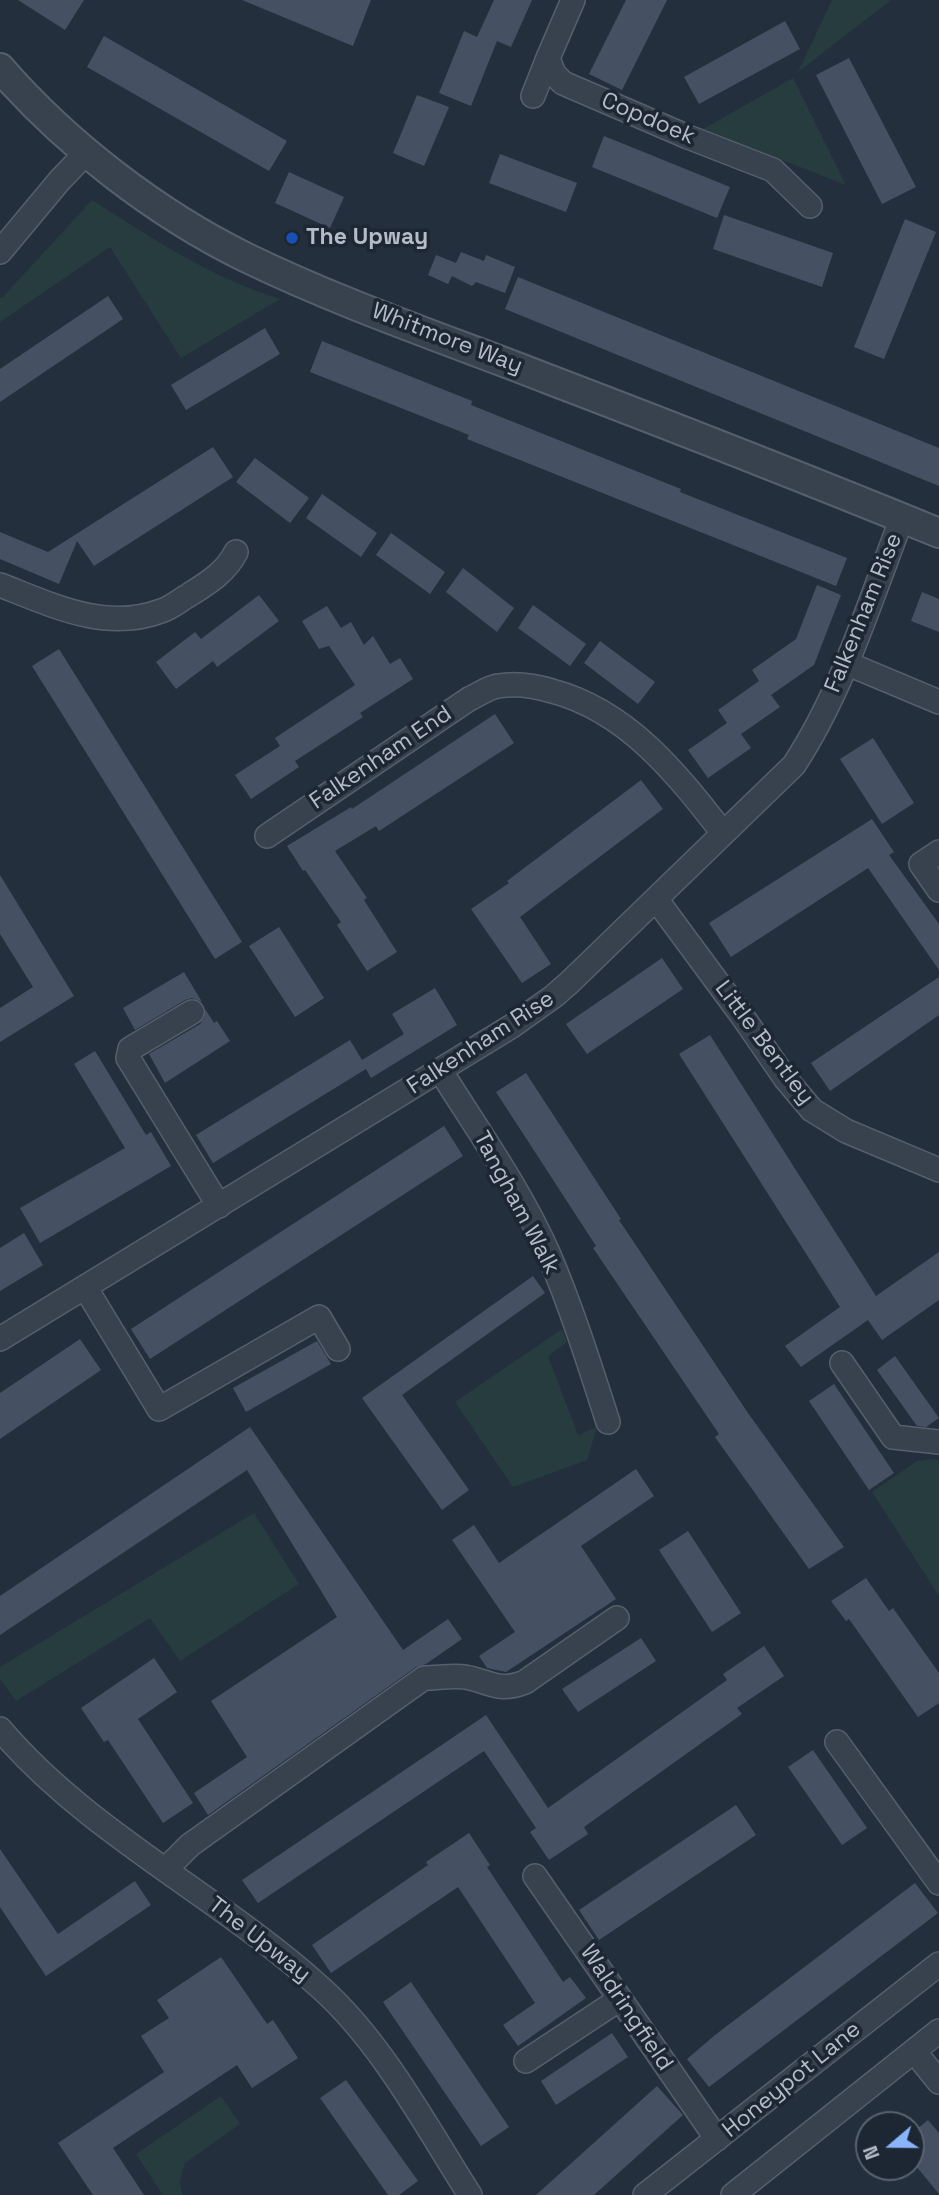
<!DOCTYPE html>
<style>
body{margin:0}
#map{position:relative;width:939px;height:2195px;overflow:hidden;background:#242f3e;font-family:"Space Grotesk",sans-serif}
canvas{display:block}
.north{position:absolute;left:855px;top:2111px;width:70px;height:70px;box-sizing:border-box;background:#1d2633;border:2px solid #59626f;border-radius:50%;rotate:250deg;font-size:19px;font-weight:700;line-height:28px;text-align:center;color:#b4bcc9}
.north::after{content:'';display:block;margin:auto;width:24px;height:32px;background:#8ab4f8;clip-path:polygon(50% 0,100% 100%,50% 72%,0 100%)}
</style>
<div id="map">
<canvas width="939" height="2195"></canvas>
<div class="north">N</div>
</div>
<script>
const ctx = document.querySelector('canvas').getContext('2d');
ctx.lineJoin = 'round';
function fillPath(path, color) {
  ctx.fillStyle = color;
  ctx.fill(path, 'evenodd');
}
function strokePath(path, color, width, dash) {
  ctx.strokeStyle = color;
  ctx.lineWidth = width;
  ctx.lineCap = dash ? 'butt' : 'round';
  ctx.setLineDash(dash || []);
  ctx.stroke(path);
}
function label(font, color, halo, rows, align = 'center') {
  ctx.font = font + ' "Space Grotesk",sans-serif';
  ctx.lineWidth = 7;
  ctx.setLineDash([]);
  ctx.textBaseline = 'middle';
  ctx.strokeStyle = halo;
  ctx.fillStyle = color;
  for (const [text, x, y, turn = 0] of rows) {
    ctx.save();
    ctx.translate(x, y);
    ctx.rotate((+turn || 0) * Math.PI / 180);
    ctx.textAlign = isNaN(turn) ? turn : align;
    if (halo) ctx.strokeText(text, 0, 0);
    ctx.fillText(text, 0, 0);
    ctx.restore();
  }
}
fillPath(new Path2D(`
 M832,0H891L798,72Z
 M793,78L846,185L703,129Z
 M92,200C152,238 211,278 280,299L181,358L110,247L0,322V297L2,298Z
 M562,1329L567,1342L548,1356L578,1435L597,1427L587,1460L513,1487L455,1402Z
 M934,1459L939,1460V1596L872,1492L917,1461Z
 M254,1513L299,1584L180,1661L150,1618L16,1701L0,1679V1667Z
 M221,2096L240,2124L185,2163L180,2181L182,2195H163L136,2154Z`), '#263c3f');
fillPath(new Path2D(`
 M18,0H84L65,30Z
 M242,0H371L353,46Z
 M494,0H532L511,47L497,41L471,106L439,93L464,31L477,37Z
 M626,0H667L622,90L589,74Z
 M785,21L800,49L699,104L684,77Z
 M104,36L287,141L269,171L87,67Z
 M849,58L916,187L882,204L816,75Z
 M417,95L449,107L424,166L393,153Z
 M604,136L730,187L717,218L592,167Z
 M500,154L577,183L566,212L489,183Z
 M289,172L344,197L330,228L275,203Z
 M724,215L833,253L822,287L713,249Z
 M905,219L936,232L884,359L854,347Z
 M461,252L484,261L486,255L515,267L505,293L476,282L472,286L452,276L448,284L428,275L436,255L456,263Z
 M518,277L939,448V486L505,309Z
 M108,296L123,319L0,402V369Z
 M265,328L280,354L186,410L171,385Z
 M322,341L472,401L471,405L681,489L680,492L847,558L836,586L467,439L469,435L310,372Z
 M213,447L233,477L94,566L77,541L59,584L0,559V532L48,552Z
 M255,458L309,498L290,523L236,482Z
 M322,494L377,533L361,557L306,518Z
 M391,533L445,572L430,594L376,555Z
 M463,568L514,608L497,632L446,592Z
 M817,585L841,595L814,665L771,695L780,707L741,734L751,748L708,778L688,750L727,723L718,710L759,681L752,670L796,639Z
 M922,592L939,599V632L911,621Z
 M259,595L279,621L217,667L213,661L176,689L156,662L195,632L201,639Z
 M533,605L586,644L570,666L518,628Z
 M327,606L341,628L351,622L364,645L373,636L390,664L400,658L413,679L360,713L363,717L295,761L299,767L251,799L235,775L280,746L275,738L355,685L329,646L319,649L302,621Z
 M600,641L655,682L638,704L584,663Z
 M59,649L242,942L215,959L32,666Z
 M495,714L514,743L379,831L376,826L335,851L367,898L364,900L397,952L367,971L337,925L341,922L305,870L303,871L287,846L351,807L352,809Z
 M873,738L914,803L882,824L840,759Z
 M641,780L663,809L520,917L551,964L522,983L471,909L509,883L507,881Z
 M872,819L894,852L889,855L939,924V970L868,868L731,957L709,923Z
 M0,875L74,996L0,1042V1008L33,987L0,934Z
 M279,927L324,998L295,1017L249,946Z
 M662,958L683,989L587,1054L566,1024Z
 M184,972L202,1002L192,998L185,1000L135,1030L123,1008Z
 M939,977V1015L830,1091L811,1063Z
 M435,988L457,1025L371,1078L366,1069L213,1163L196,1135L350,1040L362,1060L404,1034L392,1014Z
 M205,1009L214,1023L217,1021L230,1041L165,1083L149,1054L200,1024L204,1018Z
 M710,1035L876,1296L939,1252V1300L882,1340L868,1320L801,1367L785,1346L840,1307L679,1054Z
 M95,1051L146,1135L151,1132L171,1166L40,1243L20,1208L125,1148L74,1064Z
 M526,1073L621,1219L619,1220L748,1413L844,1547L809,1569L715,1437L719,1434L593,1248L596,1246L496,1092Z
 M444,1126L463,1156L150,1359L131,1329Z
 M24,1233L43,1265L0,1291V1248Z
 M533,1276L545,1293L402,1395L469,1490L442,1510L362,1398Z
 M80,1339L101,1370L0,1439V1393Z
 M317,1341L331,1364L246,1412L233,1388Z
 M895,1356L939,1418L926,1427L917,1426L877,1370Z
 M834,1384L894,1473L869,1490L809,1401Z
 M250,1427L403,1650L448,1619L462,1639L426,1664L416,1667L208,1815L194,1793L247,1757L211,1701L337,1617L247,1470L0,1635V1596Z
 M636,1469L654,1496L581,1546L616,1599L506,1672L487,1668L479,1656L515,1632L452,1540L474,1525L499,1563Z
 M688,1531L741,1613L712,1632L659,1550Z
 M866,1578L889,1611L893,1608L939,1673V1703L918,1717L849,1619L846,1621L831,1601Z
 M641,1638L656,1661L578,1712L562,1689Z
 M764,1646L784,1676L737,1708L742,1714L584,1827L588,1834L549,1860L530,1832L536,1828L484,1751L258,1903L242,1880L486,1715L548,1808L727,1680L723,1674Z
 M154,1658L177,1692L138,1719L193,1803L163,1823L108,1740L104,1742L81,1708Z
 M813,1750L867,1828L842,1845L788,1767Z
 M736,1805L756,1835L599,1940L579,1910Z
 M469,1833L490,1865L487,1867L563,1982L570,1977L586,1998L518,2046L503,2025L535,2003L458,1887L331,1973L312,1945L428,1865L426,1862Z
 M0,1849L58,1934L135,1881L151,1905L46,1976L0,1907Z
 M915,1883L938,1913L709,2087L687,2059L715,2035Z
 M221,1957L267,2024L273,2020L298,2058L252,2088L237,2065L113,2148L144,2195H93L58,2143L164,2072L141,2036L169,2018L157,2000Z
 M411,1982L509,2127L481,2146L383,2002Z
 M612,2033L628,2057L556,2105L541,2081Z
 M346,2080L418,2181L399,2195H388L320,2098Z
 M657,2086L683,2115L594,2195H536Z
 M928,2120L939,2133V2194L911,2160V2134Z`), '#455162');
const minor = new Path2D(`
 M573,0L548,58L554,74L563,83L688,137L773,170L810,206
 M533,96L548,58
 M0,252L60,180L86,153
 M0,585C52,605 105,632 161,611C171,608 180,600 189,595C208,583 226,572 236,552
 M846,663L939,702
 M267,836L469,699C478,695 489,687 498,686C515,683 536,686 552,691C628,711 677,774 723,833
 M939,852L921,864L939,890
 M656,899L743,1017L785,1078L812,1110L846,1131L939,1170
 M192,1012L130,1049L128,1058L219,1206
 M440,1070C477,1129 521,1191 549,1255C572,1309 590,1366 608,1422
 M85,1287L159,1409L319,1317L338,1349
 M0,1339L512,1026L554,996L570,982L794,765C843,690 870,601 902,518
 M842,1363L893,1437L939,1442
 M0,1729C88,1833 221,1897 322,1989C382,2043 426,2126 470,2195
 M837,1742L939,1883
 M166,1869L190,1845L424,1678C437,1678 452,1675 465,1677C489,1681 499,1693 525,1682L617,1618
 M535,1876L717,2139
 M914,2051L939,2082
 M526,2061L620,1999
 M645,2195L939,1964
 M733,2195L939,2031`);
const tertiary = new Path2D(`
 M0,68C66,144 157,214 247,258C344,305 448,340 548,379C679,429 809,480 939,533`);
strokePath(minor, '#565f6c', 26);
strokePath(tertiary, '#565f6c', 32);
strokePath(minor, '#38414e', 23);
strokePath(tertiary, '#38414e', 28);
for (const [x, y, r, color] of [
 [292,238,7,"#1a4fb4"]
]) {
  const dot = new Path2D();
  dot.arc(x, y, r, 0, 2 * Math.PI);
  ctx.fillStyle = color;
  ctx.fill(dot);
  strokePath(dot, '#1d2633', 2.5);
}
label('23px', '#b4bcc9', '#1d2633', [
 ["Copdoek",648,119,23],
 ["Whitmore Way",447,339,21],
 ["Falkenham Rise",864,613,-68],
 ["Falkenham End",381,758,-34],
 ["Falkenham Rise",481,1043,-33],
 ["Little Bentley",764,1043,53],
 ["Tangham Walk",516,1203,62],
 ["The Upway",259,1940,38],
 ["Waldringfield",626,2008,56],
 ["Honeypot Lane",792,2080,-39]
]);
label('bold 23px', '#b4bcc9', '#1d2633', [
 ["The Upway",306,238]
], 'left');
</script>
